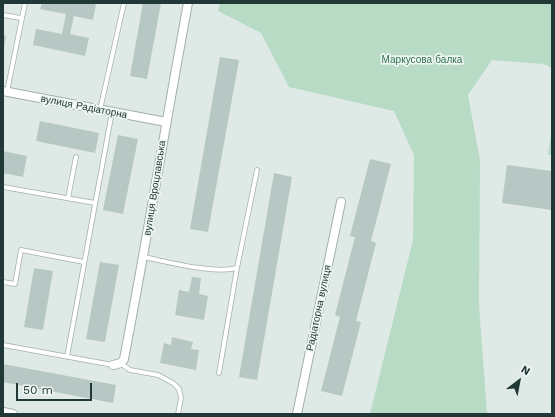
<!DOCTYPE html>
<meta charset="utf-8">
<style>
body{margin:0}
#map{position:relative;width:555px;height:417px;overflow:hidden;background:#dfeae6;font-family:"Work Sans",sans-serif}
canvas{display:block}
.frame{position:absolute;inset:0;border:4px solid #213936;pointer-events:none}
.north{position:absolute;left:499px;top:361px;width:40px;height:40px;-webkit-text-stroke:3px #eff7f4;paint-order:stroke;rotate:32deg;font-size:11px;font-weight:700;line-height:16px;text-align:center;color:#213936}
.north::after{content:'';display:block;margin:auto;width:14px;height:18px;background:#213936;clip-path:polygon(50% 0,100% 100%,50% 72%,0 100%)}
.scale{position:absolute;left:16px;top:383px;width:76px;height:18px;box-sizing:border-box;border:2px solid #213936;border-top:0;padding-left:5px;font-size:12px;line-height:14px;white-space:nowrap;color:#213936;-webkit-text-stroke:3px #eff7f4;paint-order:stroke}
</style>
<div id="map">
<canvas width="555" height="417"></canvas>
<div class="frame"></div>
<div class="north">N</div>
<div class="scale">50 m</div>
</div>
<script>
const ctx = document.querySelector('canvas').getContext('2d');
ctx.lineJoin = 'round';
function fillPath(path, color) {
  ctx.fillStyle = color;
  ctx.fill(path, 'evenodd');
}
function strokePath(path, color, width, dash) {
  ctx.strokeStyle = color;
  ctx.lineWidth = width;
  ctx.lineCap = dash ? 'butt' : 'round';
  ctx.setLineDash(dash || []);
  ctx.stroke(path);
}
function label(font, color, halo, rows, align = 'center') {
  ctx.font = font + ' "Work Sans",sans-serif';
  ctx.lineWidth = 3.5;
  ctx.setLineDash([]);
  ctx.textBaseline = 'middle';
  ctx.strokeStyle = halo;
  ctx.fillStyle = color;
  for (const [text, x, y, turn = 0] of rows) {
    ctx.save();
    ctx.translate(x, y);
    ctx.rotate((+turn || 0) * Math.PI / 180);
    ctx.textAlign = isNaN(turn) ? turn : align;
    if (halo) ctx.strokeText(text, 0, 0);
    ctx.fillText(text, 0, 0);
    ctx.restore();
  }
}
fillPath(new Path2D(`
 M220,3H552V68L543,64L492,60L468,95L480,160L479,305L487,414H370L413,240L414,155L394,111L289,87L261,33L218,11Z
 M552,126V155H548Z`), '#b8dbc5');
fillPath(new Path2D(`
 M42,3L96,4L93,20L74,16L70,34L89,38L85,56L33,45L36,29L62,34L66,14L40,9Z
 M143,3H161L147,79L130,76Z
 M3,35L6,36L4,48H3Z
 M220,57L239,60L208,232L190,229Z
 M40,121L99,133L95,153L36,141Z
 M118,135L138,139L123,214L103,210Z
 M3,151L27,156L23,177L3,173Z
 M370,159L391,164L371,241L376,243L356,321L361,322L342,396L321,391L340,317L335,315L355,237L350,236Z
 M507,165L552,171V210L502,203Z
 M274,173L292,177L257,380L239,377Z
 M100,262L119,265L105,342L86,339Z
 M34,268L53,271L43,330L24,327Z
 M192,277L201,278L199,294L208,296L204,320L175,315L179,290L189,292Z
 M172,337L193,342L191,349L199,350L196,370L160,363L164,343L171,345Z
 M3,364L116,385L113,403L3,382Z`), '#b7c7c3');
const lane = new Path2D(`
 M3,15L21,18
 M7,92L25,3
 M100,110L124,3
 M3,187L95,203
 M68,198L76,157
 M144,257C168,262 213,274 237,268
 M3,282L15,284L21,250L84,262
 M3,345L113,365
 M67,357L112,112
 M121,363L123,365L130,370L158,375L173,383L179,389L181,398L178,414
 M219,373L237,268L257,170`);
const street = new Path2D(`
 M3,91L166,122
 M113,365L121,363L124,359C147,240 166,121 188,3
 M3,412L13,414
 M297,414L341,202`);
strokePath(lane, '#a2b1ae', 5.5);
strokePath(street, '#a2b1ae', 10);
strokePath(lane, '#fff', 4);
strokePath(street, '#fff', 8);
label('10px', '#2c6f4e', '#eff7f4', [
 ["Маркусова балка",422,60]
]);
label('10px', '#213936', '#eff7f4', [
 ["вулиця Радіаторна",84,107,11],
 ["вулиця Вроцлавська",155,188,-81],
 ["Радіаторна вулиця",319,308,-78]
]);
</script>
